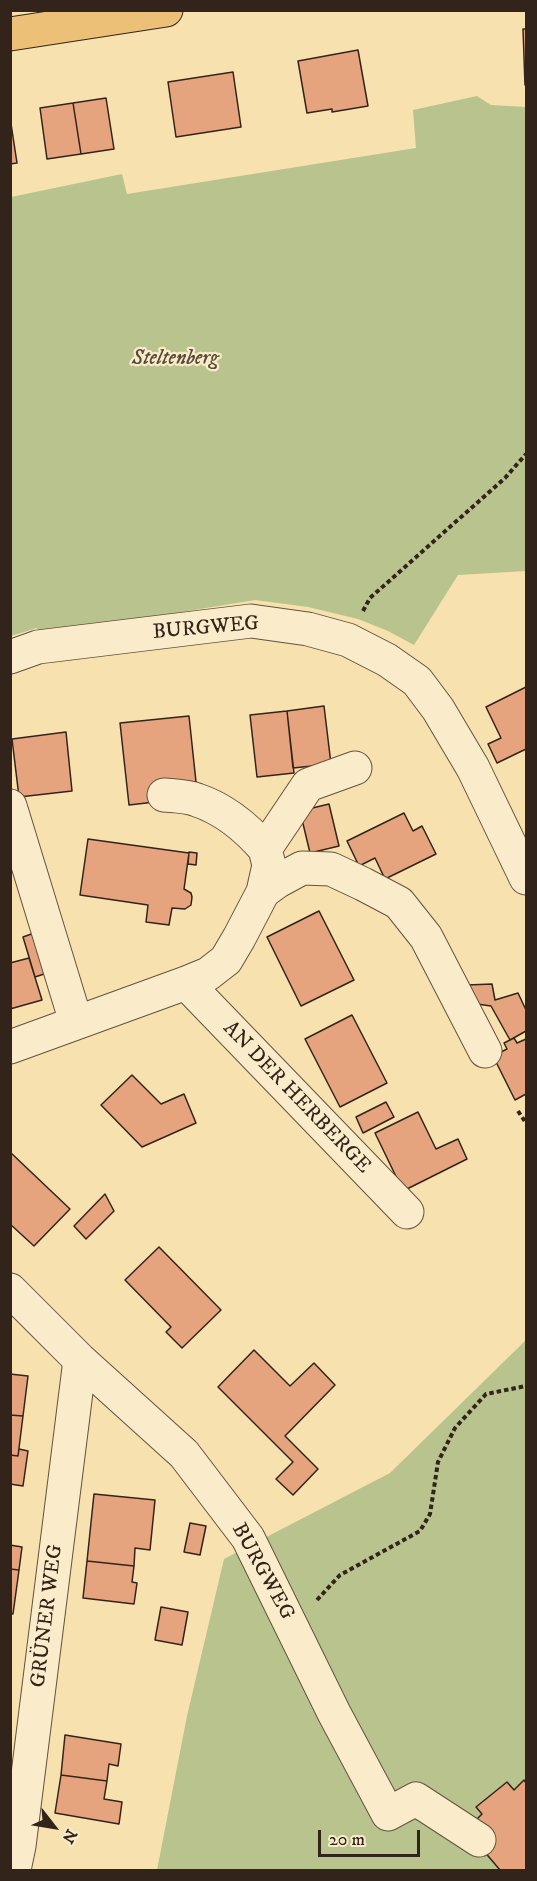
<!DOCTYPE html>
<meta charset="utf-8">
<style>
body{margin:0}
#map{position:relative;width:537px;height:1881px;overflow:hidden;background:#f7e1ae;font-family:"IM FELL DW Pica",serif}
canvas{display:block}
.frame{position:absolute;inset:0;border:12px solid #32241b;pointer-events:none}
.north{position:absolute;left:24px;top:1797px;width:60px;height:60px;-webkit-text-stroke:4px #faecca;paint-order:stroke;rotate:121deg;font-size:16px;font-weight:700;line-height:24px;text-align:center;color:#32241b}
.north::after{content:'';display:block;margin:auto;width:21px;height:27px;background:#32241b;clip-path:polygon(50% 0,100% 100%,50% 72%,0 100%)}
.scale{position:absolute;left:318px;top:1830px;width:102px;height:27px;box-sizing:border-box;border:3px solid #32241b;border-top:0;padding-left:8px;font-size:18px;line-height:21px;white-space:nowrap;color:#32241b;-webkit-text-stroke:4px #faecca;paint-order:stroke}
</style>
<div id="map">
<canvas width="537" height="1881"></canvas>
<div class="frame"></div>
<div class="north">N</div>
<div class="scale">20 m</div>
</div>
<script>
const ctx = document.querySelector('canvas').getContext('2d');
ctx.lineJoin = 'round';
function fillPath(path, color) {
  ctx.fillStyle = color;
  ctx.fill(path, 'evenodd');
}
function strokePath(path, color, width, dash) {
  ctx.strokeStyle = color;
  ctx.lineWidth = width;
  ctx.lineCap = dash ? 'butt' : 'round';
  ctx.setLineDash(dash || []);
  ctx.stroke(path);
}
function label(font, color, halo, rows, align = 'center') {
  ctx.font = font + ' "IM FELL DW Pica",serif';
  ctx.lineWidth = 4.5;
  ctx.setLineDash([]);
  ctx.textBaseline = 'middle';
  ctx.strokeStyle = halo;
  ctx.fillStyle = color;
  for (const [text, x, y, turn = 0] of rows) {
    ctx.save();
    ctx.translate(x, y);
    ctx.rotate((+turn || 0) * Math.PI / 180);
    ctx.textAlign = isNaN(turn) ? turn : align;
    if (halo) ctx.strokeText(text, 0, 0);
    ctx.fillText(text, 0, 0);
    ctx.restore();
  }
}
fillPath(new Path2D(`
 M477,96L491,105L526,107V571L458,575L414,645L388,631L358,619L308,607L255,600L41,635L37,628L11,636V197L122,174L127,194L416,148L413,110Z
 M526,1340V1870H157L187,1716L224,1559L390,1473Z`), '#b9c38d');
const building = new Path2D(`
 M523,29H526V85H525Z
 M358,50L368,106L332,112V109L307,113L298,61Z
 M233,72L241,127L176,137L168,82Z
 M106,98L114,149L81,154L73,103Z
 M73,103L81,154L47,159L40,108Z
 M10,117L17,163L10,164Z
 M526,687V749L497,763L488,744L501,738L486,707Z
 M324,706L331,764L293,768L287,711Z
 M287,711L294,773L257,777L250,715Z
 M189,716L196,782L154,786L155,802L129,805L120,723Z
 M66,732L72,791L19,797L12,739Z
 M329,804L339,846L310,853L300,811Z
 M404,813L413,831L422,826L436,854L385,879L375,858L359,866L347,841Z
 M88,839L189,853L184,889L191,893L192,897L191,905L185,909L172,908L169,925L146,922L148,905L80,895Z
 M189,852L197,853L196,865L188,864Z
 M319,911L354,980L301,1006L267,937Z
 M37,932L50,972L35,977L23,937Z
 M29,958L42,1000L10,1009V963Z
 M492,984L495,1000L518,993L526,1010V1031L510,1040L491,1006L477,1004L467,985Z
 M352,1015L387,1083L340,1107L305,1039Z
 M514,1038L517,1043L526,1039V1094L515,1100L493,1056L507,1049L504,1043Z
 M132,1075L161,1104L184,1094L196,1123L142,1147L101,1105Z
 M386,1102L394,1117L363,1133L356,1117Z
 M418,1112L436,1149L458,1139L467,1159L403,1191L375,1133Z
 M10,1152L70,1209L34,1246L10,1224Z
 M105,1194L114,1211L86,1239L74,1226Z
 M159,1247L221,1310L182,1348L166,1332L171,1327L125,1280Z
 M254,1350L290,1386L314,1363L335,1385L285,1436L318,1469L293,1495L276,1479L293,1462L218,1387Z
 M10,1374L28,1376L23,1416L10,1415Z
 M10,1415L23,1416L18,1456L10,1455Z
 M19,1449L28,1451L23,1486L10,1484V1455L18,1456Z
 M94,1494L155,1500L150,1550L135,1548L134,1566L87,1561Z
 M190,1523L206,1526L200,1555L184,1552Z
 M10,1545L22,1547L19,1570L10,1569Z
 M87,1561L134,1566L132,1582L137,1583L134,1604L83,1598Z
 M10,1569L19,1570L13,1614L10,1613Z
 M161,1607L188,1612L182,1645L155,1640Z
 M65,1735L121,1744L118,1766L109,1764L107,1781L61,1775Z
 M61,1775L107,1781L104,1799L122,1802L119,1824L55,1813Z
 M524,1780L526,1783V1870H500L483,1850L476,1820L482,1814L476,1807L507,1782L514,1790Z`);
fillPath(building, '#e6a47e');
strokePath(building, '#32241b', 1.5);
const minor = new Path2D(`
 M10,657L38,647L251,621L308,629L348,640L387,660L417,681L438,709L473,768L526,878
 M164,795C174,796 187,796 197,800C224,809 246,827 265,849
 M10,806L76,1022
 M263,892L278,881L302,868L331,869L363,884L399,903L426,937L485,1051
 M186,983L407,1212
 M10,1047L186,983L208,974L226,960L239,938L263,892L269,865L265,849L308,785L355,768
 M10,1290L80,1360L184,1454L248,1538L334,1713L388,1814L416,1799L479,1840
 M14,1870L19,1846L80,1360`);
const major = new Path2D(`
 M10,34L166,10`);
strokePath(minor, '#635340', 35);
strokePath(major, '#32241b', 35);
strokePath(new Path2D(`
 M363,611L370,598L505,478L526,454
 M518,1111L526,1123
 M317,1600L340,1575L420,1531L430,1514L438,1462L455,1428L486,1394L526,1386`), '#32241b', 4, [4.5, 3]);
strokePath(minor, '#faecca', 33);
strokePath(major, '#ecc077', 33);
label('italic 21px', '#544c38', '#faecca', [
 ["Steltenberg",175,360]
]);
label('21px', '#32241b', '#faecca', [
 ["BURGWEG",206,629,-5],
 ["AN DER HERBERGE",296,1098,46],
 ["BURGWEG",262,1572,61],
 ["GRÜNER WEG",48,1616,-83]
]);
</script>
